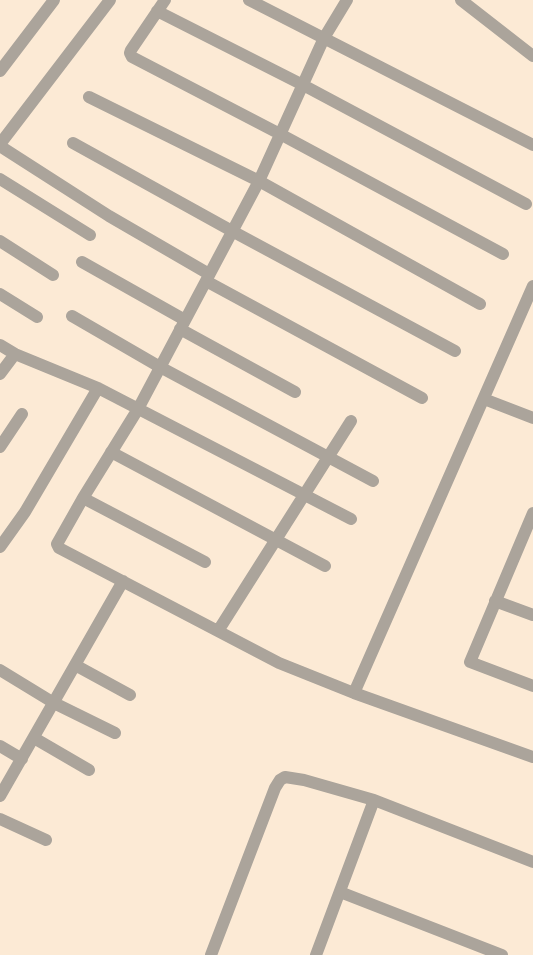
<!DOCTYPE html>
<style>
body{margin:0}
canvas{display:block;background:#fcead5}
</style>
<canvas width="533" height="955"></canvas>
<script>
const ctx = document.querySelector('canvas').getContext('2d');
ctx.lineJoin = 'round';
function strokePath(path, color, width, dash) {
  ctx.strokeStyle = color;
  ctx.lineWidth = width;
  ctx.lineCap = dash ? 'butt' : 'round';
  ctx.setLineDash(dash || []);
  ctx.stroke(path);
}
strokePath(new Path2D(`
 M165,0L131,50L130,53L132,57L280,134L503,254
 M249,0L533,145
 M347,0L324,38L259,181L138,409L83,498L57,544L59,548L279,663L354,693L533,757
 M461,0L533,56
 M157,11L303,85L526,204
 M0,71L54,0
 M89,97L259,181L480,304
 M73,143L232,231L455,351
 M0,144L110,0
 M0,146L109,216L209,274
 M0,179L90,235
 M0,241L53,275
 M82,262L185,320
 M206,281L422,398
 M0,294L37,317
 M72,316L160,367L373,481
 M180,329L295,392
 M0,345L15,354L98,388L351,519
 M0,374L15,354
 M484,399L533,418
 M0,447L22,414
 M111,452L325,566
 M83,498L205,562
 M533,513L470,662L533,686
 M0,547L25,512L98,388
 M495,601L533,615
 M218,631L351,421
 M75,665L130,695
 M0,670L54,703L115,733
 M354,693L533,286
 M34,738L89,770
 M0,746L22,759
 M0,796L123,581
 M0,819L46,840
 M340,892L502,955
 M211,955L275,788L280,780L285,777L304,780L374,800L533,862
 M316,955L374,800`), '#aba49b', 12);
</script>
